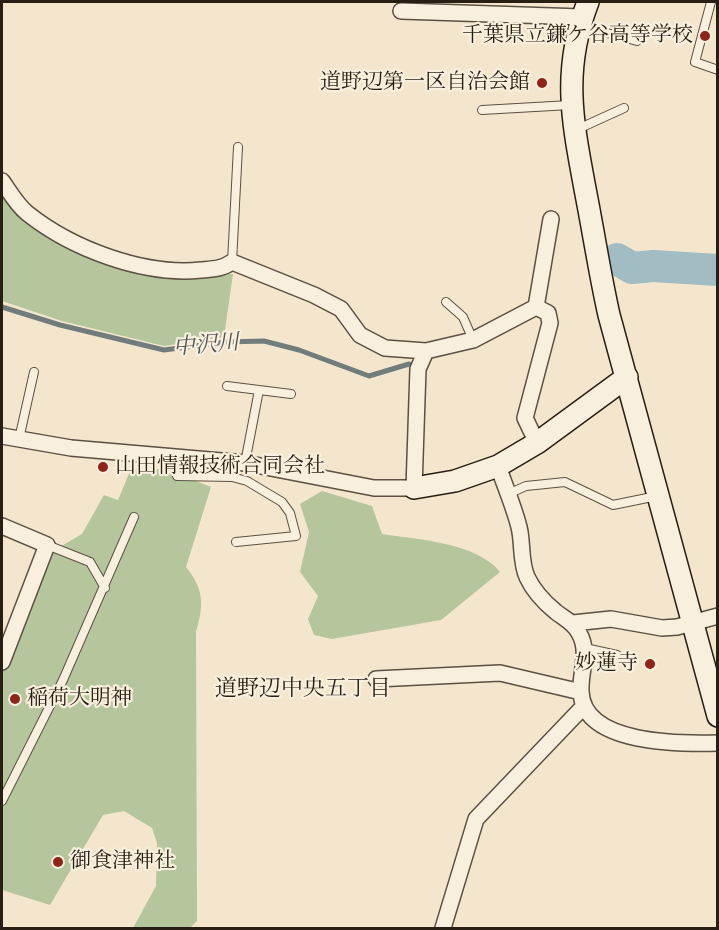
<!DOCTYPE html>
<meta charset="utf-8">
<style>
body{margin:0}
#map{position:relative;width:719px;height:930px;overflow:hidden;background:#f4e6cd;font-family:"IM FELL Great Primer",serif}
canvas{display:block}
.frame{position:absolute;inset:0;border:3px solid #281e14;pointer-events:none}
</style>
<div id="map">
<canvas width="719" height="930"></canvas>
<div class="frame"></div>
</div>
<script>
const ctx = document.querySelector('canvas').getContext('2d');
ctx.lineJoin = 'round';
function fillPath(path, color) {
  ctx.fillStyle = color;
  ctx.fill(path, 'evenodd');
}
function strokePath(path, color, width, dash) {
  ctx.strokeStyle = color;
  ctx.lineWidth = width;
  ctx.lineCap = dash ? 'butt' : 'round';
  ctx.setLineDash(dash || []);
  ctx.stroke(path);
}
function label(font, color, halo, rows, align = 'center') {
  ctx.font = font + ' "IM FELL Great Primer","Noto Serif JP",serif';
  ctx.lineWidth = 4.5;
  ctx.setLineDash([]);
  ctx.textBaseline = 'middle';
  ctx.strokeStyle = halo;
  ctx.fillStyle = color;
  for (const [text, x, y, turn = 0] of rows) {
    ctx.save();
    ctx.translate(x, y);
    ctx.rotate((+turn || 0) * Math.PI / 180);
    ctx.textAlign = isNaN(turn) ? turn : align;
    if (halo) ctx.strokeText(text, 0, 0);
    ctx.fillText(text, 0, 0);
    ctx.restore();
  }
}
fillPath(new Path2D(`
 M2,194L33,224L170,276L233,274L224,337L164,346L62,321L2,301Z
 M131,469H166L211,487L186,567C204,589 204,605 196,632L197,921L190,928H133L156,886L157,843L152,828L124,811L103,815L50,905L2,890V673L51,552L82,534L104,495L118,500Z
 M322,491L372,506L382,534C416,539 478,543 500,572L441,620L332,639L314,635L308,619L318,596L300,572L309,532L300,504Z`), '#b5c69d');
strokePath(new Path2D(`
 M2,307L60,325L164,350L225,342L264,341L299,350L369,376L409,364`), '#717d7d', 5);
strokePath(new Path2D(`
 M617,259L632,268L653,266L718,270`), '#a2bcc3', 32);
const lane = new Path2D(`
 M711,2L695,62L718,70
 M581,26L637,41
 M482,110L570,105
 M578,129L624,108
 M232,262L238,147
 M446,302L463,317L473,340
 M227,386L291,394
 M19,439L34,372
 M172,457L177,476L232,477L247,481L282,502L290,513L296,536L236,542
 M245,463L259,390
 M508,494L526,486L565,482L613,505L657,496
 M47,545L90,562L105,588
 M585,648L617,655
 M2,801L63,680L134,517`);
const street = new Path2D(`
 M401,11L582,17
 M2,181C9,191 17,205 27,213C72,249 144,276 201,270C213,269 222,269 232,262L314,295L341,309L360,335L385,348L426,351L473,340L536,307L548,313L550,323L525,418L537,443
 M536,307L551,219
 M2,436L71,448L245,463L374,488H414L418,369L426,351
 M498,466C505,486 514,507 519,527C523,542 520,562 527,577C533,590 545,603 556,612C565,619 574,623 579,633C590,652 580,671 581,691C582,745 681,744 718,743
 M2,526L47,545L2,662
 M573,623L611,619L662,628L677,627L718,616
 M376,679L500,673L581,692
 M443,928L476,819L584,706`);
const secondary = new Path2D(`
 M588,2C561,72 573,124 586,194C594,235 600,275 609,315L718,716
 M414,488L455,481L498,466L537,443L627,377`);
strokePath(lane, '#5b5042', 10);
strokePath(street, '#5b5042', 18);
strokePath(secondary, '#281e14', 24);
strokePath(lane, '#f8efde', 8);
strokePath(street, '#f8efde', 15);
strokePath(secondary, '#f8efde', 21);
for (const [x, y, r, color] of [
 [705,36,6,"#8f2418"],
 [542,83,6,"#8f2418"],
 [103,467,6,"#8f2418"],
 [650,664,6,"#8f2418"],
 [15,699,6,"#8f2418"],
 [58,862,6,"#8f2418"]
]) {
  const dot = new Path2D();
  dot.arc(x, y, r, 0, 2 * Math.PI);
  ctx.fillStyle = color;
  ctx.fill(dot);
  strokePath(dot, '#f8efde', 2);
}
label('21px', '#281e14', '#f8efde', [
 ["千葉県立鎌ケ谷高等学校",693,36],
 ["道野辺第一区自治会館",530,83],
 ["山田情報技術合同会社",115,467,"left"],
 ["妙蓮寺",638,664],
 ["稲荷大明神",27,699,"left"],
 ["御食津神社",70,862,"left"]
], 'right');
label('italic 22px', '#535551', '#f8efde', [
 ["中沢川",206,346,-5]
]);
label('22px', '#281e14', '#f8efde', [
 ["道野辺中央五丁目",303,690]
]);
</script>
